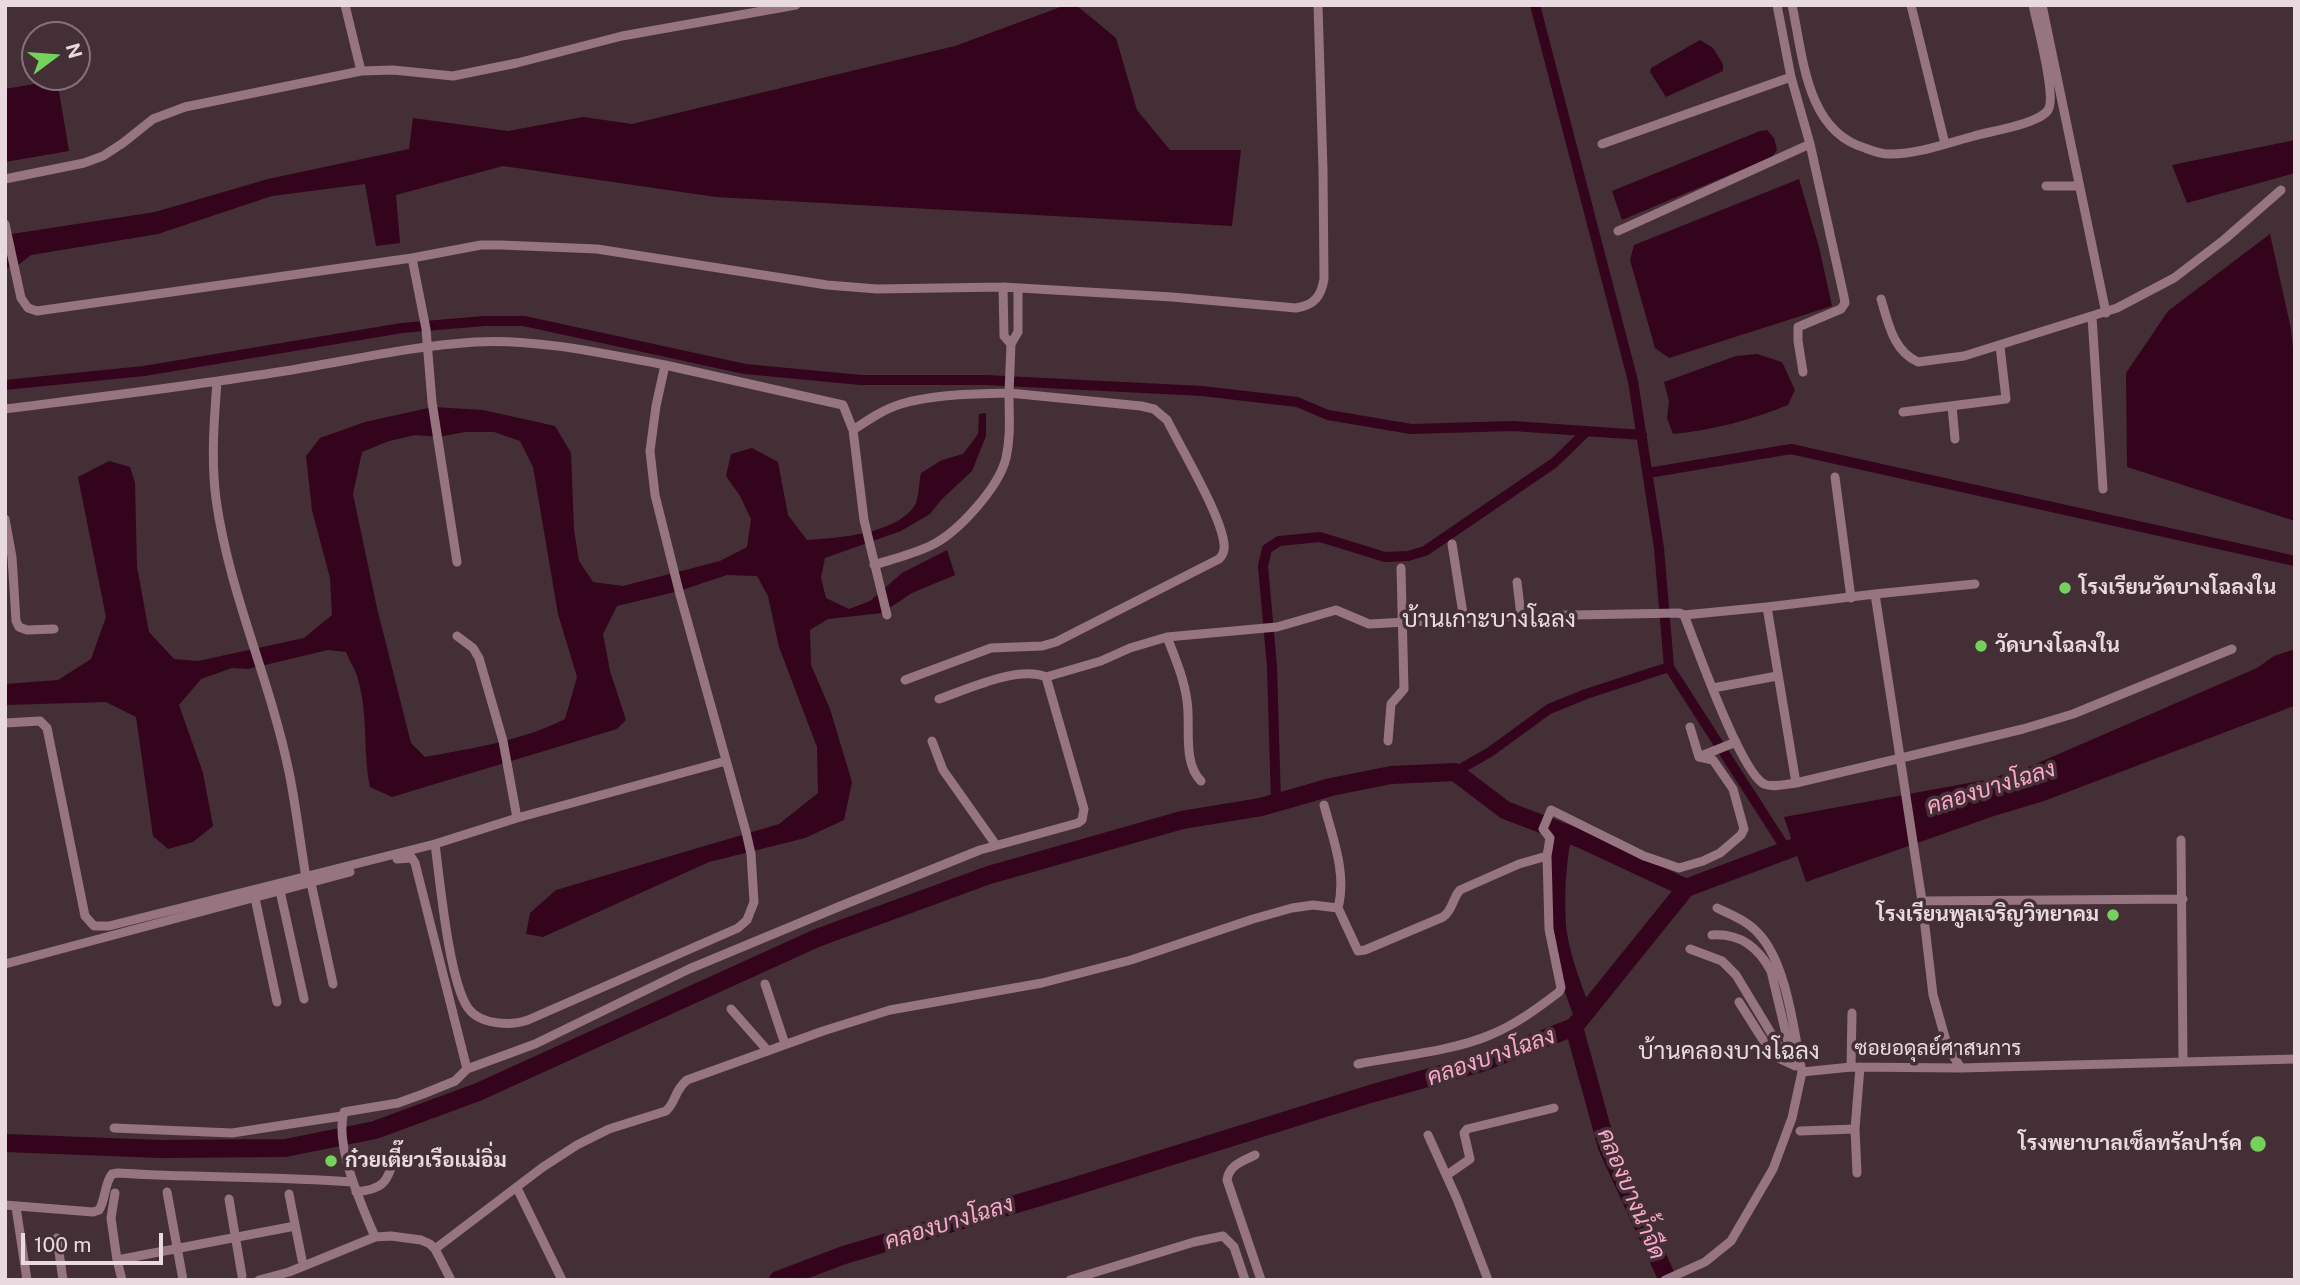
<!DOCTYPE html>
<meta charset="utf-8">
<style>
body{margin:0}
#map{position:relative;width:2300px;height:1285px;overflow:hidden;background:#442f37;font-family:"Public Sans",sans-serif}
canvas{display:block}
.frame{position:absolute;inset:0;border:7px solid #e8dadf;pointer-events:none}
.north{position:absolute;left:21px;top:21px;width:70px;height:70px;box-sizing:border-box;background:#442f37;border:2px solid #86737a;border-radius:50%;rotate:74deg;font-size:19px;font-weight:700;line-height:28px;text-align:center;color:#e8dadf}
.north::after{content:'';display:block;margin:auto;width:24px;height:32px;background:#74d25c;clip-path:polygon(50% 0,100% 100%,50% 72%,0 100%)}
.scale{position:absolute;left:21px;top:1233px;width:142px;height:32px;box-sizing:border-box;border:4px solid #e8dadf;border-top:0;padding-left:9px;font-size:21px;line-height:24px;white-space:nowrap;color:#e8dadf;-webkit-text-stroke:5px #442f37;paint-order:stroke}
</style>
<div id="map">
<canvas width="2300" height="1285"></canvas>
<div class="frame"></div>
<div class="north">N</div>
<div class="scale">100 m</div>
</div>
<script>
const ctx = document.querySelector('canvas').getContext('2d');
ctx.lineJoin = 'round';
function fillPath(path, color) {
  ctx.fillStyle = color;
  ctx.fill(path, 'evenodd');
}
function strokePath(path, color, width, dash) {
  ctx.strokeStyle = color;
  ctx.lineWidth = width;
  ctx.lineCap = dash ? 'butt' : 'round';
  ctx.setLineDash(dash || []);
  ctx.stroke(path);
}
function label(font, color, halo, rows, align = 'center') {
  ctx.font = font + ' "Public Sans",Sarabun,sans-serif';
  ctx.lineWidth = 7;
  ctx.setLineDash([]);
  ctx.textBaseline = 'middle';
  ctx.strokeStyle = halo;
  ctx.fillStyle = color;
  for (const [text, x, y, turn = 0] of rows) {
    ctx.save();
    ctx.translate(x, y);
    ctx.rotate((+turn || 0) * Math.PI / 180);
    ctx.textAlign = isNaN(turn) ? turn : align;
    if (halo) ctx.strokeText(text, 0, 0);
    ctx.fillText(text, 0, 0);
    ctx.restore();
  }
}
fillPath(new Path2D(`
 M1066,5H1076L1116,38L1137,110L1170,150H1241L1232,226L716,197L503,166L396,195L400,243L376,246L365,184L272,196L158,234L31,255L17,266L5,268V235L155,212L268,179L409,149L413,118L508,131L583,117L632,124L955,46Z
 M1700,40L1713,48L1723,64V71L1666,97L1650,72L1651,68Z
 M57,80L69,151L5,162V89Z
 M1767,130L1774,138L1777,150L1772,157L1622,220L1612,191L1760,131Z
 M2295,140V173L2187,203L2172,165Z
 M1799,179L1819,247L1832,306L1669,358L1655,348L1630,260L1634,245Z
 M2270,234L2291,329L2295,368V521L2127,467L2126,373L2168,311Z
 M1757,354L1782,362L1795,390L1788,405C1751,420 1713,430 1673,434L1667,418L1669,401L1664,382L1736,356Z
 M433,407L483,410L555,426L571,453L574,530L579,561L593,582L623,586L720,561L747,547L751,519L740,496L726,476L731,454L752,448L778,462L788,515L807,540C838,538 897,534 915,505C919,497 919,482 921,473L942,460L963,454L978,434L979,414L986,413V436L972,471L941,500L930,514L901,531L825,558L821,578L826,598L849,609L870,601L902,573L947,550L955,575L912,593L882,613L828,619L810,630L811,665L830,709L852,782L844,820L805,838L709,862L543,937L526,934L530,913L556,890L779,824L818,793L817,747L779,647L768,596L757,576L727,575L679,591L617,606L603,634L610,671L626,720L617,729L392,797L370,787C363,753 368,717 359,683C357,672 350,662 346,652L328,650L248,669L232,668L201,679L179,705L203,773L213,826L193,842L168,849L153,836L136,717L106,702L5,705V684L58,680L91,659L106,617L78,477L109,461L130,467L135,483L137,567L149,632L174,659L198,661L304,638L332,615L330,578L312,510L306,456L320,438L365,422ZM465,432H494L520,441L533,467L558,614L577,677L565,719C521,741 474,748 425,757L411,743L377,608L353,494L362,452L389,441L415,435L439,437Z
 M2295,649L2294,706L2044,801L1994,816L1806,882L1784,817L1985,780L2031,766L2257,668L2274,656Z`), '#33041b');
strokePath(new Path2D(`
 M1535,5L1633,381L1659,548L1669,667L1786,849
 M5,385L144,371L402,328L484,321H524L745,369L861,380H986L1202,391L1297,402L1328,415L1411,429L1513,426L1642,435
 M1648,473L1791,449L2295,561
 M1455,772L1490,752L1549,709L1586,694L1669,667
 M1276,803L1272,667L1263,566L1267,549L1279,541L1320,537L1385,557L1408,556L1425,551L1554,463L1587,431`), '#33041b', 10);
strokePath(new Path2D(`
 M1563,832C1557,862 1555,895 1557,926C1560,956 1573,987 1583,1016
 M1574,1027L1607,1147L1668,1280
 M5,1143L161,1149L285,1148L375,1130L478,1092L817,938L989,875L1182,820L1261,807L1331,787L1391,775L1455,772L1505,810L1581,839L1686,888
 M778,1280L844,1255L1063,1190L1370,1094L1481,1063L1574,1027L1686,888L1814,840`), '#33041b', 18);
strokePath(new Path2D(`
 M345,5L361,71
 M1777,5L1791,77L1810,144L1844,297L1845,303L1841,309L1798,327V341L1803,372
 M1792,5C1803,56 1806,131 1865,148C1873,151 1882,155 1891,154C1918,154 1948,143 1974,136C1991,131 2039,124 2048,110C2057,97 2037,24 2033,5
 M1911,5L1945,144
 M2042,5L2106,313
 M1602,144L1791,77
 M5,179L84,163L103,156L123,143L153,119L185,107L361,71L393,70L453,76L517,63L622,36L796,5
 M2046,186H2079
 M5,224L21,298L28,308L37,311L412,258L481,245H501L597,249L827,285L877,289L1003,287L1172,297L1296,308C1314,305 1321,297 1324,279L1323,170L1318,5
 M1618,231L1810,144
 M412,258L426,329L432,402L457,562
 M1003,287L1004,336L1011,344
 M1881,299C1888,322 1893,351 1918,362L1964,356L2117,308L2174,278L2225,239L2281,190
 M2092,317L2103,489
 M217,382C214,420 211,461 216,499C229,593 270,679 289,772C296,806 300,842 306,877
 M1952,406L1955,439
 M5,409C99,397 192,386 285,371C348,361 411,346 475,342C534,338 606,354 665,365
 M1903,412L2006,399L2000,346
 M853,430C868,420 884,409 901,404C935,394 974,394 1009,393L1011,344L1018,332V288
 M1835,477L1851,598
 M5,519L12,557L16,621L19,627L27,630L54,629
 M1452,544L1464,620
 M874,565C893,559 913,554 930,546C958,533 999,487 1006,458C1011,436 1009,415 1009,393L1141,406L1154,409L1167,420C1182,450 1221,515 1224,544C1225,551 1223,555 1219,559L1056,642L1042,646L991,648L905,680
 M1517,582L1521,616
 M1767,607L1875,594
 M1684,615L1767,607L1796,783
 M457,636L473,648L479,658L503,741L517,818
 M1167,637C1175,658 1184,678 1187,701C1191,725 1182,762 1201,781
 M1713,688L1777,676
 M939,699C966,690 1018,665 1046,677L1101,661L1130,648L1167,637L1277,627L1336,610L1369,624L1521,616L1679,613L1684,615C1696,645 1740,771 1764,784C1773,788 1786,784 1796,783L2023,729L2073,714L2232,649
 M5,723L40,721L47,728L85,916L94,926H109L435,844L517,818L726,761
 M1690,727L1699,757
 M932,741L943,770L996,845
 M1388,741L1391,704L1404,689L1401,568
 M1701,756L1736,742
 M1324,805C1333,839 1347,874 1338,908
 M2181,840L2183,1062
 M435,844C440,881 449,981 468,1008C480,1025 511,1026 528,1020L738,928L747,920L754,902L751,854L746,832L679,591L655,495L650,451L656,406L665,365L843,405L853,430L864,520L887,615
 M397,859L412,858L415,863L467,1069
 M311,883L333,984
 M280,891L304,999
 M255,898L277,1002
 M1922,901L2183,899
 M1717,908C1732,915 1747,921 1758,933C1787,963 1794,1032 1802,1072
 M1712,935C1740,933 1758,947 1771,971L1793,1063
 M1690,949L1722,961L1736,975L1780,1048L1791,1052
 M5,964L350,872
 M765,984L785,1044
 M1739,1002L1770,1051L1778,1058L1795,1066
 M731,1009L767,1050
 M1358,1064C1398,1056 1453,1051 1490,1035C1515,1025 1538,1008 1559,992L1561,988L1549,929L1547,856
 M1851,1067L1852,1013
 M1961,1068L1948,1048L1933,995L1922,901L1875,594L1975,584
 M114,1128L232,1133L342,1116
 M1800,1131L1855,1129
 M1428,1135L1457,1199L1488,1280
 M1255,1155C1243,1161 1229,1165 1227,1180L1261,1280
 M1857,1173L1855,1129L1860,1067
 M1447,1175L1470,1159L1464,1133L1467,1129L1554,1108
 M517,1188L562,1280
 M167,1192L183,1280
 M356,1192C385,1189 387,1182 395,1155
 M115,1193L111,1218L117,1260
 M289,1194L302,1260
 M229,1199L242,1276
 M5,1205L93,1212L99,1210C106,1199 104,1184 112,1174L118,1173C196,1178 274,1176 352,1182
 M16,1207L27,1280
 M375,1237C362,1206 334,1145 344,1112L398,1103L423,1094L455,1081L467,1069L535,1044L689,969L843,905L980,850L1078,823L1082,820L1084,809L1046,677
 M57,1238L63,1280
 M435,1249L543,1167L577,1145L609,1129L666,1111C677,1101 673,1092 687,1080L823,1031L890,1010L1042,983L1131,960L1253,919L1292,908L1313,905L1338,908L1358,951L1365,950L1443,917C1453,910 1452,899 1460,890L1519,864L1547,856L1550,838L1543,829L1551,810L1644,856L1679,868L1703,861L1720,853L1741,835L1744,829L1733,789L1713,760L1699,757L1701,756
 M122,1280L117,1260L295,1226
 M259,1280L289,1272L375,1237L391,1236L421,1240L430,1244L435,1249L451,1280
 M1070,1280L1194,1242L1223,1236L1234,1247L1245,1280
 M1665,1280L1705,1262L1731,1241L1773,1169L1792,1118L1802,1072L1851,1067L1961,1068L2295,1059`), '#967480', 9);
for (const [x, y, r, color] of [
 [2065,588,7,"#74d25c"],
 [1981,646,7,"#74d25c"],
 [2113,915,7,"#74d25c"],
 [2258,1144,9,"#74d25c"],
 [331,1161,7,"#74d25c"]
]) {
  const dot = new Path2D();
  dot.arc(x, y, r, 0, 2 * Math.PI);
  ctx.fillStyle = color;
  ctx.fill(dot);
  strokePath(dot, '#442f37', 2.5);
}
label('bold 21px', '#e8dadf', '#442f37', [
 ["โรงเรียนวัดบางโฉลงใน",2079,588],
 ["วัดบางโฉลงใน",1995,646],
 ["โรงเรียนพูลเจริญวิทยาคม",2099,915,"right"],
 ["โรงพยาบาลเซ็ลทรัลปาร์ค",2242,1144,"right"],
 ["ก๋วยเตี๊ยวเรือแม่อิ่ม",345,1161]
], 'left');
label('21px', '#e8dadf', '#442f37', [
 ["ซอยอดุลย์ศาสนการ",1938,1049]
]);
label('italic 23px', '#fba9c8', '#442f37', [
 ["คลองบางโฉลง",1991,788,-17],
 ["คลองบางโฉลง",1491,1057,-19],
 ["คลองบางน้ำจืด",1631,1194,67],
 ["คลองบางโฉลง",949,1223,-17]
]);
label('24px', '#e8dadf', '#442f37', [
 ["บ้านเกาะบางโฉลง",1489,620],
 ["บ้านคลองบางโฉลง",1729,1052]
]);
</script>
